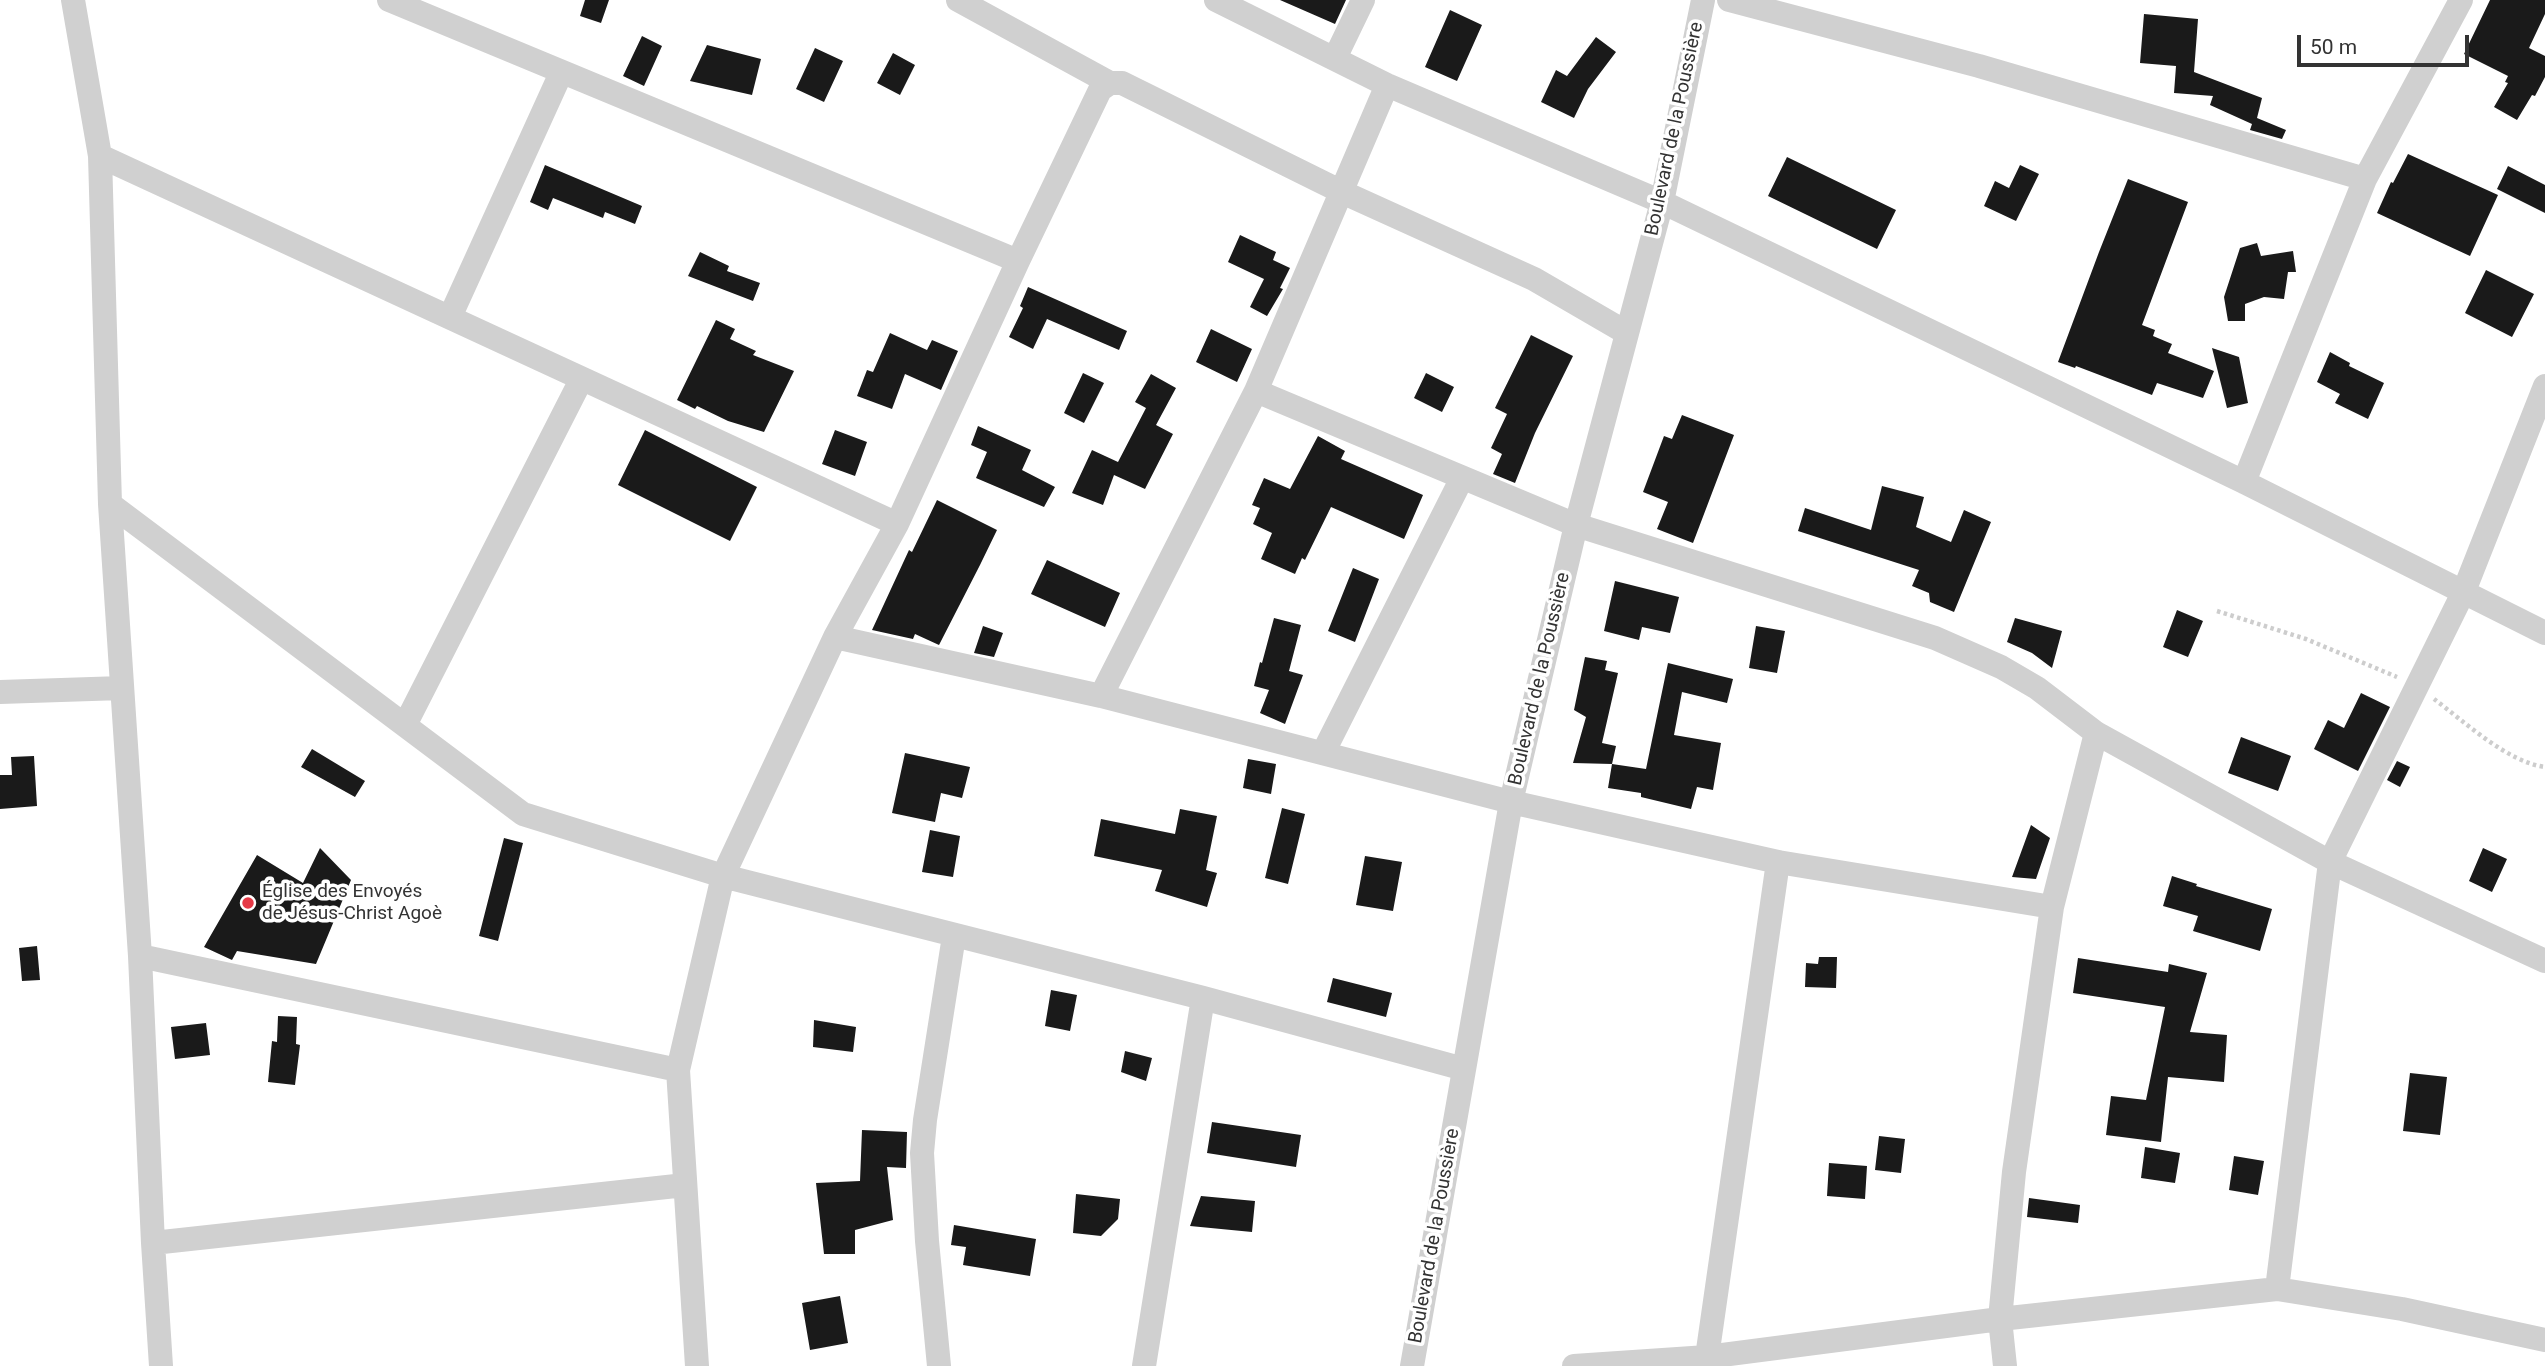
<!DOCTYPE html>
<meta charset="utf-8">
<style>
body{margin:0}
#map{position:relative;width:2545px;height:1366px;overflow:hidden;background:#fff;font-family:Roboto,sans-serif}
canvas{display:block}
.scale{position:absolute;left:2297px;top:35px;width:172px;height:32px;box-sizing:border-box;border:4px solid #333;border-top:0;padding-left:9px;font-size:21px;line-height:24px;white-space:nowrap;color:#333;-webkit-text-stroke:5px #fff;paint-order:stroke}
</style>
<div id="map">
<canvas width="2545" height="1366"></canvas>
<div class="scale">50 m</div>
</div>
<script>
const ctx = document.querySelector('canvas').getContext('2d');
ctx.lineJoin = 'round';
function fillPath(path, color) {
  ctx.fillStyle = color;
  ctx.fill(path, 'evenodd');
}
function strokePath(path, color, width, dash) {
  ctx.strokeStyle = color;
  ctx.lineWidth = width;
  ctx.lineCap = dash ? 'butt' : 'round';
  ctx.setLineDash(dash || []);
  ctx.stroke(path);
}
function label(font, color, halo, rows, align = 'center') {
  ctx.font = font + ' Roboto,sans-serif';
  ctx.lineWidth = 7;
  ctx.setLineDash([]);
  ctx.textBaseline = 'middle';
  ctx.strokeStyle = halo;
  ctx.fillStyle = color;
  for (const [text, x, y, turn = 0] of rows) {
    ctx.save();
    ctx.translate(x, y);
    ctx.rotate((+turn || 0) * Math.PI / 180);
    ctx.textAlign = isNaN(turn) ? turn : align;
    if (halo) ctx.strokeText(text, 0, 0);
    ctx.fillText(text, 0, 0);
    ctx.restore();
  }
}
fillPath(new Path2D(`
 M585,0H609L601,23L580,16Z
 M1280,0H1346L1335,24Z
 M2490,0H2545V14L2529,48L2545,56V77L2535,96L2532,95L2517,120L2494,107L2508,83L2505,82L2508,76L2464,54Z
 M1450,10L1482,25L1457,81L1425,67Z
 M2144,14L2198,19L2194,72L2262,98L2257,118L2286,130L2282,139L2250,130L2252,124L2210,105L2213,96L2174,93L2176,66L2140,63Z
 M642,36L662,46L644,86L623,76Z
 M1596,37L1616,52L1588,89L1574,118L1541,102L1556,70L1567,76Z
 M707,45L761,59L752,95L690,81Z
 M815,48L843,61L824,102L796,89Z
 M893,53L915,65L900,95L877,83Z
 M2408,154L2498,195L2470,256L2377,213L2391,182L2393,183Z
 M1787,157L1896,210L1877,249L1768,196Z
 M545,165L642,206L635,224L605,212L603,218L553,198L548,210L530,202Z
 M2020,165L2039,174L2016,221L1984,206L1995,181L2009,188Z
 M2508,166L2545,185V213L2497,189Z
 M2128,179L2188,202L2142,325L2155,330L2153,336L2172,344L2168,353L2214,371L2203,398L2157,383L2152,395L2076,366L2075,368L2058,362L2099,252Z
 M1240,235L1276,252L1273,260L1290,268L1280,288L1283,289L1267,316L1250,307L1264,279L1228,262Z
 M2257,243L2261,256L2293,251L2296,272H2288L2284,299L2264,297L2245,304V321H2228L2224,297L2240,248Z
 M700,252L729,266L727,271L760,283L753,301L688,276Z
 M2486,270L2534,294L2512,337L2465,313Z
 M1028,287L1127,331L1119,350L1047,319L1033,349L1009,337L1023,308L1020,306Z
 M716,320L735,329L730,339L756,351L753,355L794,371L764,432L728,421L697,406L695,409L677,400Z
 M1211,329L1252,349L1237,382L1196,362Z
 M890,333L927,350L932,340L958,351L941,390L905,374L892,409L857,396L867,370L873,372Z
 M1531,335L1573,356L1535,433L1515,483L1493,474L1502,454L1491,448L1507,414L1495,408Z
 M2212,348L2239,357L2248,403L2227,408Z
 M2330,352L2350,363L2349,366L2384,383L2368,419L2335,403L2340,394L2317,382Z
 M1083,373L1104,383L1084,423L1064,413Z
 M1426,373L1454,387L1442,412L1414,398Z
 M1151,374L1176,388L1156,425L1173,434L1145,489L1114,475L1103,505L1072,493L1092,450L1118,462L1146,408L1135,402Z
 M1682,415L1734,435L1693,543L1657,529L1668,502L1643,492L1664,436L1672,439Z
 M978,426L1031,450L1022,470L1055,487L1044,507L976,478L987,452L971,445Z
 M645,430L757,487L730,541L618,485Z
 M835,430L867,442L855,476L822,464Z
 M1318,436L1345,451L1341,459L1423,495L1404,539L1331,507L1305,560L1302,558L1295,574L1261,559L1272,533L1253,524L1260,508L1252,505L1264,478L1290,489Z
 M1882,486L1924,497L1916,527L1951,542L1964,510L1991,522L1954,612L1930,602L1929,593L1912,586L1919,570L1798,531L1805,508L1871,530Z
 M937,500L997,530L980,565L939,645L915,634L913,639L872,630L909,550L912,552Z
 M1047,560L1120,593L1105,627L1031,594Z
 M1353,568L1379,579L1355,642L1328,631Z
 M1615,581L1679,597L1670,633L1642,627L1639,640L1604,631Z
 M2177,610L2203,621L2188,657L2163,647Z
 M1274,618L1301,625L1289,671L1303,675L1285,724L1260,713L1269,690L1254,686L1260,662L1262,663Z
 M2015,618L2062,631L2052,668L2032,653L2007,642Z
 M983,626L1003,633L994,657L974,653Z
 M1756,626L1785,631L1777,673L1749,668Z
 M1585,657L1607,661L1605,670L1618,673L1602,743L1616,746L1612,764L1573,763L1586,717L1574,710Z
 M1668,663L1733,679L1727,703L1682,692L1674,735L1721,743L1713,790L1697,787L1691,809L1641,797V793L1608,788L1612,764L1646,769Z
 M2361,693L2390,707L2358,771L2314,749L2328,720L2344,728Z
 M2241,737L2291,756L2278,791L2228,773Z
 M312,749L365,781L355,797L301,767Z
 M905,753L970,767L962,798L941,793L935,822L892,813Z
 M34,756L37,806L0,809V775H12L11,757Z
 M1248,759L1276,764L1271,794L1243,788Z
 M2397,761L2410,767L2400,787L2387,780Z
 M1282,808L1305,814L1288,884L1265,878Z
 M1180,809L1217,816L1206,870L1217,873L1207,907L1155,891L1162,870L1094,856L1101,819L1175,834Z
 M2031,825L2050,838L2036,879L2012,877Z
 M930,830L960,836L953,877L922,872Z
 M504,838L523,843L498,941L479,936Z
 M320,848L351,880L316,964L237,951L232,960L204,947L257,855L303,883Z
 M2483,848L2507,859L2492,892L2469,881Z
 M1365,856L1402,862L1393,911L1356,905Z
 M2172,876L2197,884L2196,886L2272,909L2260,951L2193,931L2198,916L2163,906Z
 M37,946L40,980L22,981L19,948Z
 M1819,957H1837L1836,988L1805,987L1806,963L1818,964Z
 M2078,958L2168,972L2169,964L2207,973L2190,1032L2227,1035L2224,1082L2168,1077L2161,1142L2106,1135L2111,1096L2146,1100L2165,1007L2073,993Z
 M1333,978L1392,993L1386,1017L1327,1002Z
 M1051,990L1077,995L1070,1031L1045,1026Z
 M278,1016L297,1017L296,1044L300,1045L295,1085L268,1082L272,1041L277,1042Z
 M814,1020L856,1027L853,1052L813,1047Z
 M206,1023L210,1055L175,1059L171,1027Z
 M1125,1051L1152,1058L1146,1081L1121,1072Z
 M2410,1073L2447,1077L2440,1135L2403,1131Z
 M1212,1122L1301,1135L1296,1167L1207,1153Z
 M862,1130L907,1132L906,1168L887,1167L893,1220L855,1230V1254H824L816,1183L860,1181Z
 M1879,1136L1905,1139L1901,1173L1875,1170Z
 M2145,1147L2180,1153L2175,1183L2141,1178Z
 M2234,1156L2264,1161L2258,1195L2229,1190Z
 M1829,1163L1867,1166L1865,1199L1827,1196Z
 M1076,1194L1120,1199L1118,1219L1101,1236L1073,1233Z
 M1201,1196L1255,1201L1252,1232L1190,1226Z
 M2029,1198L2080,1205L2078,1223L2027,1217Z
 M954,1225L1036,1239L1030,1276L963,1265L966,1247L951,1245Z
 M840,1296L848,1343L810,1350L802,1303Z`), '#1a1a1a');
strokePath(new Path2D(`
 M2217,611L2306,639L2397,677
 M2434,699C2465,722 2507,762 2545,767`), '#cdcdcd', 4.5, [3.5, 3.5]);
strokePath(new Path2D(`
 M73,0L100,156L110,504L140,956L153,1243L161,1366
 M389,0L1018,261
 M958,0L1110,83H1122L1342,192L1534,279L1627,333
 M1216,0L1387,85L1662,202L2244,482L2545,633
 M1729,0L1979,66L2365,179
 M1335,58L1363,0
 M100,156C366,278 631,403 897,524
 M450,317L561,73
 M1256,391L1576,525L1935,638L2001,667L2037,688L2096,733L2330,862L2545,961
 M2244,482L2365,179L2461,0
 M110,504L523,814L723,876L1203,998L1464,1069
 M835,637L1101,696L1511,802L1778,862L2052,907
 M0,692L122,688
 M1101,696L1256,391L1387,85
 M405,725L581,380
 M1323,753L1462,478
 M140,956L678,1070
 M153,1243L685,1185
 M2277,1289L2330,862L2464,591L2545,386
 M1707,1357L1778,862
 M697,1366L678,1070L723,876L835,637L897,524L1018,261L1100,90L1110,83
 M939,1366L927,1241L922,1153L925,1120L954,936
 M1144,1366L1203,998
 M1412,1366L1511,802L1576,525L1662,202L1703,0
 M1574,1366L1707,1357L2000,1319L2277,1289L2402,1309L2545,1340
 M2005,1366L2000,1319L2014,1172L2052,907L2096,733`), '#d0d0d0', 24);
for (const [x, y, r, color] of [
 [248,903,7,"#e63946"]
]) {
  const dot = new Path2D();
  dot.arc(x, y, r, 0, 2 * Math.PI);
  ctx.fillStyle = color;
  ctx.fill(dot);
  strokePath(dot, '#fff', 2.5);
}
label('19px', '#333', '#fff', [
 ["Boulevard de la Poussière",1675,129,-78],
 ["Boulevard de la Poussière",1540,679,-77],
 ["Boulevard de la Poussière",1435,1236,-80]
]);
label('19px', '#333', '#fff', [
 ["Église des Envoyés",262,892],
 ["de Jésus-Christ Agoè",262,914]
], 'left');
</script>
